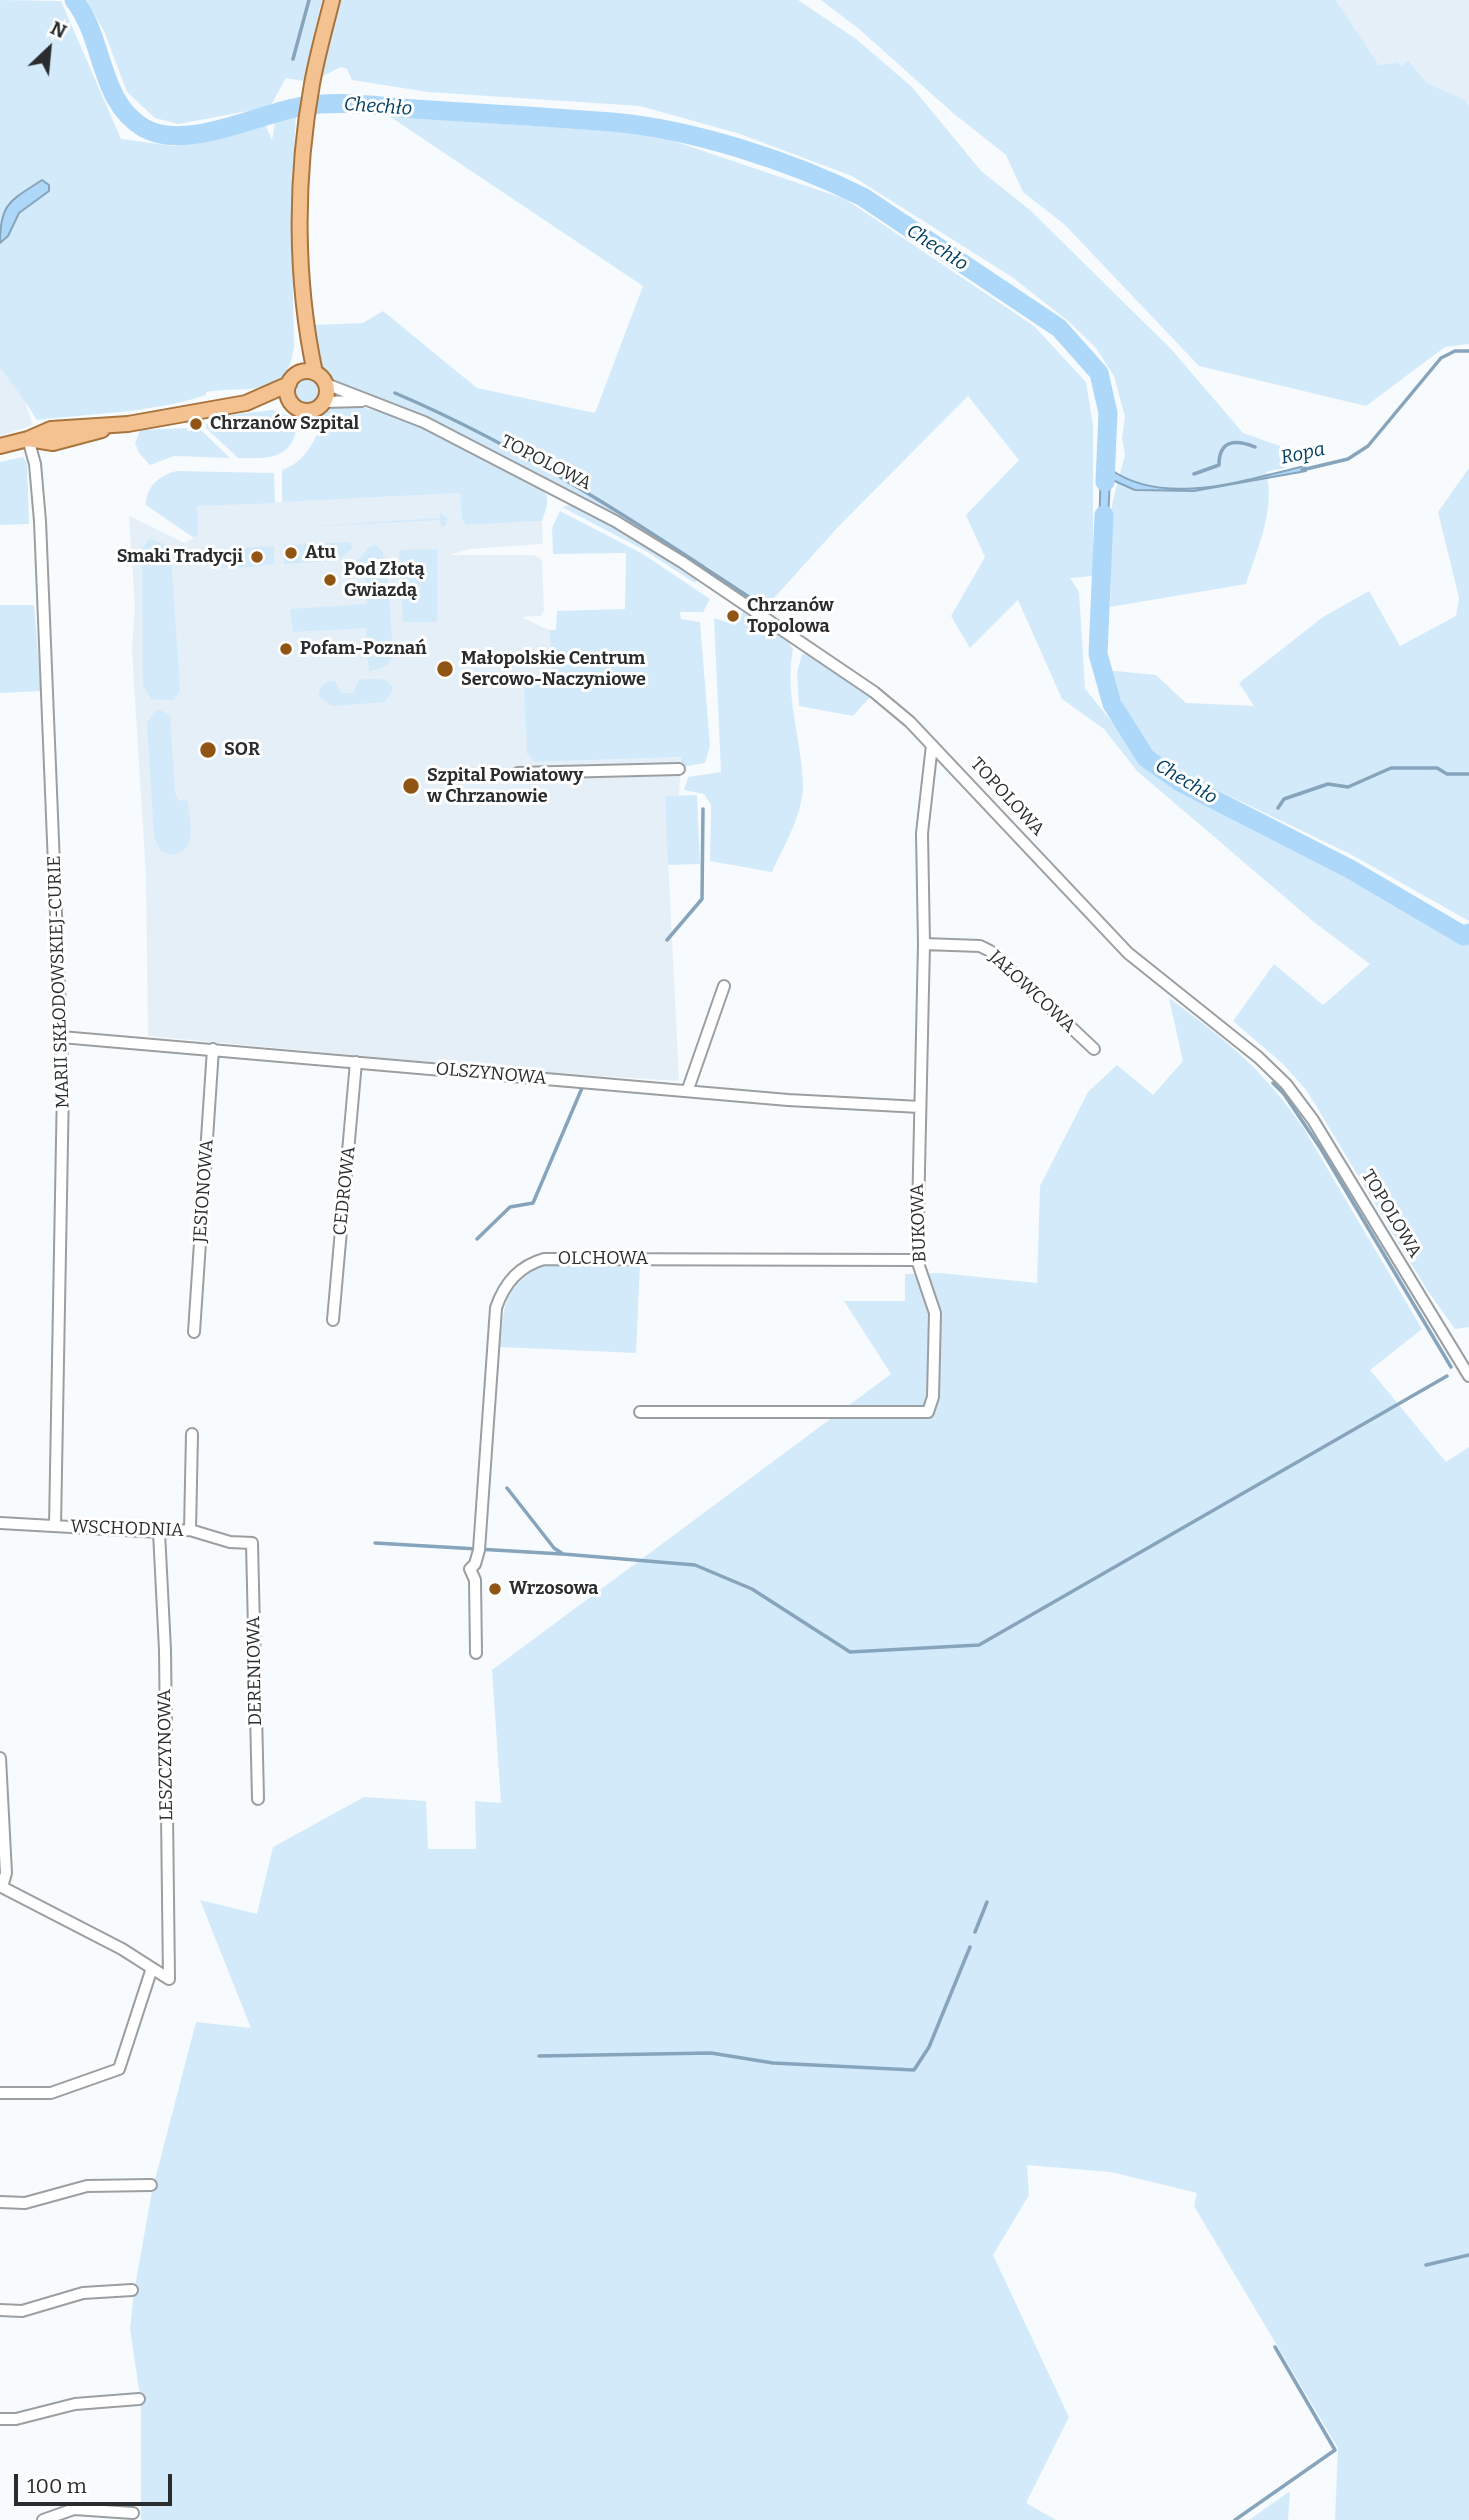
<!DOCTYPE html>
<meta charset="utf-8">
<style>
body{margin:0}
#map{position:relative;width:1469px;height:2520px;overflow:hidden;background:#f8fbfe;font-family:Bitter,serif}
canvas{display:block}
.north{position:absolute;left:14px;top:14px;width:70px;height:70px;-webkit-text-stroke:5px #fff;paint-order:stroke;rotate:26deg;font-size:19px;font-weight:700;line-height:28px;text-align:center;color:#2a2c2d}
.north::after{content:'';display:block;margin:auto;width:24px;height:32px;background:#2a2c2d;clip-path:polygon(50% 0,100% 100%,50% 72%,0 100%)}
.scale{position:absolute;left:14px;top:2474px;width:158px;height:32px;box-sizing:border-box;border:4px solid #2a2c2d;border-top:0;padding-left:9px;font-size:21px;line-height:24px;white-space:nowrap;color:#2a2c2d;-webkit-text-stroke:5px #fff;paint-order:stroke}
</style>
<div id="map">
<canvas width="1469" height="2520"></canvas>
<div class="north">N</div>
<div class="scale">100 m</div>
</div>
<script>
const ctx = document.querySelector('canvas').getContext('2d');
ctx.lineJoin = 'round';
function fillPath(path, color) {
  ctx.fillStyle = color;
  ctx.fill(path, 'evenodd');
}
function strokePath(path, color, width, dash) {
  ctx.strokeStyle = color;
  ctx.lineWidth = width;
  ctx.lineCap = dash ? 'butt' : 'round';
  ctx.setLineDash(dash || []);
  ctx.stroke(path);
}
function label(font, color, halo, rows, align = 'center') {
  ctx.font = font + ' Bitter,serif';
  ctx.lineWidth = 6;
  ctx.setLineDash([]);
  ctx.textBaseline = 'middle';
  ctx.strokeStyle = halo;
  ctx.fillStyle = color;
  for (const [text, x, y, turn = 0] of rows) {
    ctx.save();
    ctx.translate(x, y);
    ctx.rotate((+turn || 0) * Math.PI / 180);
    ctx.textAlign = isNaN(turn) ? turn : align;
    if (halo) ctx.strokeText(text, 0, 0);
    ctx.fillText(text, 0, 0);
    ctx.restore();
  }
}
fillPath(new Path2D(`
 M1336,0H1469V106L1465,100L1427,83L1408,60L1401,66L1397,62L1379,65Z
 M0,368L24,398L33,425L0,436Z
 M460,493L462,520L466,525L542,521L543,544L469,549L450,555H534L542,560L544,611L541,616L521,617L549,630L553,681L524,683L536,762L681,757L679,796L665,797L679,1081L537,1072L148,1036L146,875L132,650L135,608L129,516L185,543L194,538L196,506Z`), '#e5eff8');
fillPath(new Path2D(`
 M0,0L61,1L121,139L174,146L265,124L272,140L276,118L296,114L291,202L294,346C288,401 247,385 206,392V395C152,413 94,413 37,420C26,402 14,386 0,368Z
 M86,0H322L303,81L286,78L270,107L178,124L155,118L127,92L104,31Z
 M339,0H798L856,39L912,87L981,171L1030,210L1171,349L1243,433L1280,446L1279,456L1285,468L1266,472C1276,508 1257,550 1246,584L1110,607L1112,504L1125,455L1122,438L1125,417L1114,376L1096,348L1068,321L1012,277L852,176L740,134L640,106L428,92L352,80L347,69L341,67L319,78Z
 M821,0H1336L1379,65L1397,62L1401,66L1408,60L1427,83L1465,100L1469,106V344L1445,347L1366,406L1199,366L1064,224L1023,192L1006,155L953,113L859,29Z
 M389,116L653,134L845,199L1034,326L1086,382L1093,425V576L1070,578L1079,592L1085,689L1148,766L1181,787L1337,867L1469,942V1327L1455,1329L1427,1290L1307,1091L1283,1064L1233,1021L1274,964L1323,1005L1370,964L1314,922L1137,771L1104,729L1062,699L1018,600L970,648L951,616L985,557L966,515L1019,460L968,396L838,527L766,607L705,565L702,569L686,557C602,506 516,461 428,417C401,404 340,388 322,371L314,325L363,323L383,311L477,388L595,413L643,286Z
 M295 391a12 12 0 1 1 24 0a12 12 0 1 1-24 0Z
 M345,405C412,412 484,458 543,490C551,500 546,509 542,521L466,525L462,520L460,493L282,502V470C301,464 313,446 320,427L317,425C321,410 329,406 345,405Z
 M272,410L287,415L296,429C292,460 263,459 238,458L206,428V424L229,415Z
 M187,428L188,431L200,429L230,458L174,456L150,465L139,453L135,443L140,430Z
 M23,457L27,464L29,524L0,525V462Z
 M1469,468V921L1352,855L1188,776L1144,746L1106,670L1156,675L1186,703L1254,706L1239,683L1323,617L1369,591L1400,646L1456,616L1459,598L1438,512Z
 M177,471L274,473L275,503L197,506L198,533L194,538L146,505C146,487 159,475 177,471Z
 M571,505C607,515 666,556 697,579L695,583L644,550L562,507Z
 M560,511L643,554L710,599L703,612H680L681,619L700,622L710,746L705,763L681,767V757L535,762L527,754L524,683L553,681L549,630H556L557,611L625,609L626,553L553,554L552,528Z
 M440,513L448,518L445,526L441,527L440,520L283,528L440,518Z
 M149,539L162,543L171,555L180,691L173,700L151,699L143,686L142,549Z
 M350,542L353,548L337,561L284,564V545Z
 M376,545L383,552L384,562H387L393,654L388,665L369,672L366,628L293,632L290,609L367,604L365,565L353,566L369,547Z
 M274,546V564C252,566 215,576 200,554L204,550Z
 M437,549V622H403L399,550Z
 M0,605H34L41,691L0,693Z
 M743,612L788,642L793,649C784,695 802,739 803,785C803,815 784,845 772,872L710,861L711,805L704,794L684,790L688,777L721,772L714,618L735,625Z
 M802,654H809L871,696L853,716L799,706L797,673Z
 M366,679C377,679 388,677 393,689L385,702L332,706L319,697C318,687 325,680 335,681L341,693H353L359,680Z
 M158,709L170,715L175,793L178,800L188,801C189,821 199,849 173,855L161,851L154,837L147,723Z
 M697,795L700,864L668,865L665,796Z
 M1169,998C1226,1040 1263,1069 1304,1129L1422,1329L1370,1370L1446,1462L1469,1447V2520H1335L1338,2448L1194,2206L1197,2193L1111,2172L1027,2165L1029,2195L993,2255L1069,2417L1026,2503L1056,2520H141V2403L130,2329L134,2292L152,2191L196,2022L251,2028L200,1900L257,1914L273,1847L364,1797L426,1801L428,1849H476L475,1801L501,1803L492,1670L891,1374L844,1301H905V1274L940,1273L1037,1283L1040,1186L1088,1092L1117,1065L1153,1095L1183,1061Z
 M543,1263L640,1264L636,1353L500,1347C504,1302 504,1290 543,1263Z
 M1290,2491L1288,2520H1249Z`), '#d3eafb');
const water = new Path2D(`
 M42,180L49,185V191L19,213L8,236L0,243C0,203 10,201 42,180Z
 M1101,455H1110V469C1164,508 1245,480 1305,466L1306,471L1194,491L1135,490L1110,479L1107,541L1099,539Z`);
fillPath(water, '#add8f9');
strokePath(water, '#86a4bc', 2);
strokePath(new Path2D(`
 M293,59L309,0
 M281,116L283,104
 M395,393C529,450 650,531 770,611
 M1302,470L1348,459L1368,446L1441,358L1455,351H1469
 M1194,474L1219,465C1219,440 1235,439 1255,447
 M1278,808L1284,799L1328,784L1348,787L1391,768H1437L1447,774H1469
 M1245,815L1250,812
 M667,940L702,899L703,809
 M1273,1083L1284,1094L1321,1149L1451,1367
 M477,1239L510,1207L533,1203L582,1088
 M507,1488L554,1548L563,1554L695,1565L752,1589L850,1652L979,1645L1447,1376
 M375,1543L562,1554
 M975,1932L987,1902
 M539,2056L711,2053L773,2063L914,2070L929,2047L970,1947
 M1426,2265L1469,2255
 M1235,2520L1335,2450L1275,2347`), '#86a4bc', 3.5);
strokePath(new Path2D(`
 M74,0C105,39 98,101 144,128C186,152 259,113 304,106C340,100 379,106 415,109C481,113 546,117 612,122C692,129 791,161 863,197L1059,328L1099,373L1108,413L1105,482
 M1104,515L1098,654L1112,704L1146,758L1180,782L1350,869L1464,936L1469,933`), '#add8f9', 19);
const minor = new Path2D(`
 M326,384L424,422L615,521L682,562L874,692L910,722L1128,953L1258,1057L1286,1084L1313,1120L1469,1376
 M324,402L362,401
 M28,439L35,464L40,521L63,1086L55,1526
 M518,773L679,769
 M924,944L980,946L990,951L1094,1049
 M61,1037L788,1100L920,1107
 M688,1089L724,986
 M333,1320L356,1062
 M194,1332L213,1049
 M640,1412H928L933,1397L935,1313L917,1260L924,944L922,833L932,745
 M0,1523L159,1532L190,1530L230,1542L252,1543L258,1799
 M190,1530L192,1434
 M159,1532L165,1650L169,1979
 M476,1653L475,1580L470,1569L475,1564L479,1550L496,1308C504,1284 519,1266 544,1259L917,1260
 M0,1758L6,1873L2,1887
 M0,1886L122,1949L169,1979
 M0,2093H51L119,2069L152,1968
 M0,2202L25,2203L87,2186L151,2185
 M0,2310L22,2311L83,2293L132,2290
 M0,2419H16L75,2404L139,2399
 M43,2520L74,2509L133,2513`);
const major = new Path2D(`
 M287 391a20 20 0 1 1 40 0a20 20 0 1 1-40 0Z
 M315,373C295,280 295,178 312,84C317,56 325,28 332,0
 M28,439L53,443L102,430
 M0,446L28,439L51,429L128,424L246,403L289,384`);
strokePath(minor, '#9b9fa1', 14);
strokePath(major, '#a8743d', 18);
strokePath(minor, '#fff', 10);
strokePath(major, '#f4c290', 14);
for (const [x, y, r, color] of [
 [196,424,7,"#905512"],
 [291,553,7,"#905512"],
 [257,557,7,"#905512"],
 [330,580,7,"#905512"],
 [733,616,7,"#905512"],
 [286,649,7,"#905512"],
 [445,669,9,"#905512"],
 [208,750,9,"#905512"],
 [411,786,9,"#905512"],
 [495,1589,7,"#905512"]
]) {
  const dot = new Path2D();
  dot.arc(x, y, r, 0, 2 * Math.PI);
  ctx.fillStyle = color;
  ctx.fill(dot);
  strokePath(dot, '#fff', 2.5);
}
label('bold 18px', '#2a2c2d', '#fff', [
 ["Chrzanów Szpital",210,424],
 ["Atu",305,553],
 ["Smaki Tradycji",243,557,"right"],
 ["Pod Złotą",344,570],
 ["Gwiazdą",344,591],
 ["Chrzanów",747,606],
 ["Topolowa",747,627],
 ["Pofam-Poznań",300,649],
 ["Małopolskie Centrum",461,659],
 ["Sercowo-Naczyniowe",461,680],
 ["SOR",224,750],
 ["Szpital Powiatowy",427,776],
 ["w Chrzanowie",427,797],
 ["Wrzosowa",509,1589]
], 'left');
label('18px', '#2a2c2d', '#fff', [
 ["TOPOLOWA",546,463,27],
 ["TOPOLOWA",1007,797,47],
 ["MARII SKŁODOWSKIEJ-CURIE",59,982,-92],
 ["JAŁOWCOWA",1032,992,43],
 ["OLSZYNOWA",491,1074,5],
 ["JESIONOWA",204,1191,-86],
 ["CEDROWA",345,1191,-84],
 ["TOPOLOWA",1391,1214,59],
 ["BUKOWA",919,1223,-92],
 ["OLCHOWA",603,1259],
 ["WSCHODNIA",127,1529,2],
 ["DERENIOWA",255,1671,-91],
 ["LESZCZYNOWA",166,1755,-91]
]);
label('italic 19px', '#003e61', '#fff', [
 ["Chechło",378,107,4],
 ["Chechło",937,248,33],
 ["Ropa",1303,454,-12],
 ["Chechło",1186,782,31]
]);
</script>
